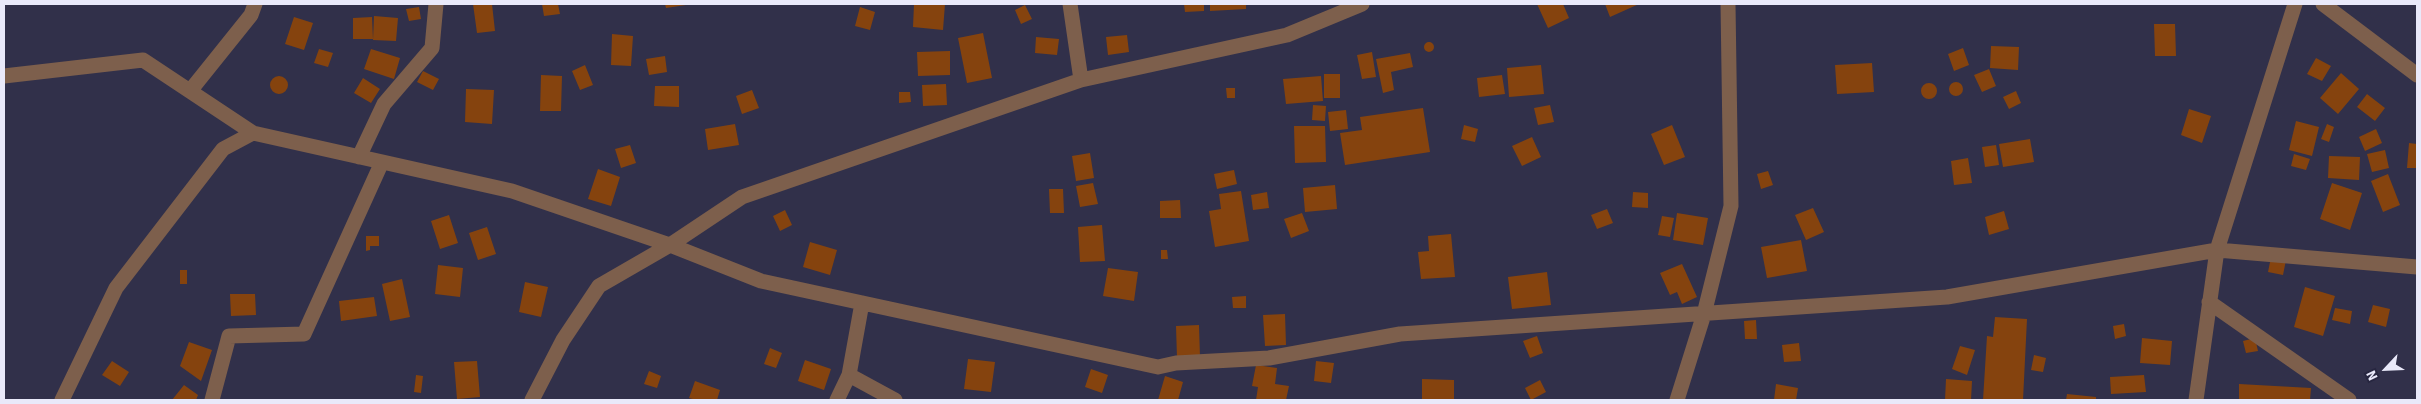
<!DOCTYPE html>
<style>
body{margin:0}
#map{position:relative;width:2421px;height:404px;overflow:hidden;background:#31304a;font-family:"Source Sans 3",sans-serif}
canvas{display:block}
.frame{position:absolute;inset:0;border:5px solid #e9e9fa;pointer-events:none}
.north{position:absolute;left:2361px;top:344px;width:50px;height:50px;-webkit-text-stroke:4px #272640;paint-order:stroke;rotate:245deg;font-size:14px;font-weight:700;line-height:20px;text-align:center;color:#e9e9fa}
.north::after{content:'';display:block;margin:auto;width:18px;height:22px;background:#e9e9fa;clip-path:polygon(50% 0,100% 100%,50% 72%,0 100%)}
</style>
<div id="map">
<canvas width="2421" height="404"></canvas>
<div class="frame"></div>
<div class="north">N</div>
</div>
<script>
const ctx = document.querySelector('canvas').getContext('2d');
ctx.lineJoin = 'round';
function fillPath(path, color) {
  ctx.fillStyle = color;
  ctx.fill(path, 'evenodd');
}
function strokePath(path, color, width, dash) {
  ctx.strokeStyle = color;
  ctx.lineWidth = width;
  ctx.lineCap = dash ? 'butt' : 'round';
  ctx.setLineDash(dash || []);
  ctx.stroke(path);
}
fillPath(new Path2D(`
 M473,4H492L495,31L477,33Z
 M542,4H558L560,14L544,16Z
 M665,4H686V5L666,8Z
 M914,4H945L943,30L913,27Z
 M1184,4H1204V11L1185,12Z
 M1210,4H1246V9L1210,11Z
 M1537,4H1563L1569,18L1548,28Z
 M1605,4H1639L1610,17Z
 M1025,5L1032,19L1021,24L1015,10Z
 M419,7L421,19L409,21L406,9Z
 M860,7L875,12L870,30L855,26Z
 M374,16L398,18L396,41L373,40Z
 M294,17L313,23L304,50L285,44Z
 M372,17L373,39H353V18Z
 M2154,24H2175L2176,56H2155Z
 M983,33L992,78L967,83L958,38Z
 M612,34L633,36L631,66L611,65Z
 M1127,35L1129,52L1108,55L1106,37Z
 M1036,37L1059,39L1057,55L1035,53Z
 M1424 47a5 5 0 1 1 10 0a5 5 0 1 1-10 0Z
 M1991,46L2019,47L2018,70L1990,68Z
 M1963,48L1969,65L1954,71L1948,54Z
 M319,49L333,53L328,67L314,63Z
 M371,49L400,58L394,79L364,69Z
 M950,51V75L918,76L917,52Z
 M1372,52L1376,77L1362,79L1357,55Z
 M1410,53L1413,67L1391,72L1394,90L1383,93L1376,59Z
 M665,56L667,72L649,75L646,59Z
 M2316,58L2331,66L2322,81L2307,74Z
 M1872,63L1874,92L1837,94L1835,65Z
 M585,65L593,85L580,90L572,71Z
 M1541,65L1544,94L1509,97L1507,68Z
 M1989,69L1996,86L1982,92L1974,75Z
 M423,71L439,79L433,90L417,82Z
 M2341,73L2359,89L2338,114L2320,98Z
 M1324,74H1340V98H1324Z
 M541,75L562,76L561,111H540Z
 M1502,75L1505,94L1479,97L1477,78Z
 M1321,76L1323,101L1286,104L1283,79Z
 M270 85a9 9 0 1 1 18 0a9 9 0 1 1-18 0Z
 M363,78L380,89L371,103L354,93Z
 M1949 89a7 7 0 1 1 14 0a7 7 0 1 1-14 0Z
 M1921 91a8 8 0 1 1 16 0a8 8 0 1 1-16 0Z
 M946,84L947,105L923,106L922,85Z
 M655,86H679V107L654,106Z
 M1226,88H1235V98H1227Z
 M466,89L494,90L492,124L465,122Z
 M752,90L759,108L742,114L736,96Z
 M2016,91L2021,103L2009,109L2003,97Z
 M899,92H910L911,102L899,103Z
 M2367,94L2385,108L2375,121L2357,107Z
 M1313,105L1326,106L1325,121L1312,120Z
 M1550,105L1554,122L1538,125L1534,108Z
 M1423,108L1430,152L1345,165L1340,133L1362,130L1360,117Z
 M2189,109L2211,116L2202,143L2181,135Z
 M1346,110L1348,129L1330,131L1328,112Z
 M2296,121L2319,127L2312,156L2289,150Z
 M735,124L739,145L708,150L705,129Z
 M2327,124L2334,127L2329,142L2321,139Z
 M1464,125L1478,129L1475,142L1461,139Z
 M1672,125L1685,157L1664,165L1651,134Z
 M1294,126H1325L1326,162L1295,163Z
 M2376,129L2382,143L2365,151L2359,137Z
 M1532,137L1541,157L1522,166L1512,146Z
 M2030,139L2034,162L2003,167L1999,144Z
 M2409,143L2417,144V168H2407Z
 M630,145L636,163L621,168L615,149Z
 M1996,145L1999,165L1985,167L1982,147Z
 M2385,150L2389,168L2372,172L2367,154Z
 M1090,153L1094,178L1076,181L1072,156Z
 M2294,154L2310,159L2306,170L2291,166Z
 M2329,156L2360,157L2359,180L2328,178Z
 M1968,158L1972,183L1954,185L1951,161Z
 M598,169L620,177L611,206L588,199Z
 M1234,170L1237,184L1217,189L1214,174Z
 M1768,171L1773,185L1761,189L1757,174Z
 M2388,174L2400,205L2383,212L2371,181Z
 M1093,183L1098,204L1080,207L1076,186Z
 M2332,183L2362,193L2350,230L2320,219Z
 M1335,185L1337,209L1305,212L1303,188Z
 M1049,189H1063L1064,213H1050Z
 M1241,191L1249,241L1215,247L1209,211L1221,209L1219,194Z
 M1267,192L1269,208L1253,210L1251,195Z
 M1633,192L1648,193V208L1632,207Z
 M1180,200L1181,218H1160V201Z
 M1813,208L1824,232L1806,240L1795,215Z
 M1607,209L1613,223L1597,229L1591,215Z
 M785,210L792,225L780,231L773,216Z
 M2004,211L2009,229L1989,235L1985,217Z
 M1302,213L1309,231L1291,238L1284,219Z
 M1677,213L1708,218L1703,245L1673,240Z
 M449,215L458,243L440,249L431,221Z
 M1662,216L1674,218L1670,237L1658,235Z
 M1102,225L1105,261L1080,262L1078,227Z
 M487,227L496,254L478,260L469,233Z
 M1451,234L1455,277L1421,279L1418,252L1429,251L1428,236Z
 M366,236H379V246H370V250L366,251Z
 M1801,240L1807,271L1767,278L1761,247Z
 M810,242L837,250L830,275L803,267Z
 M1161,250H1167L1168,259H1161Z
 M2271,257L2286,260L2283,275L2268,272Z
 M1682,264L1697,297L1682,304L1677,292L1670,295L1660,273Z
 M438,265L463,268L460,297L435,294Z
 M1108,268L1138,272L1134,301L1103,296Z
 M180,270H187V284H180Z
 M1547,272L1551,305L1512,309L1508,277Z
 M402,279L410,317L390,321L382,284Z
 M525,282L548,287L541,317L519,312Z
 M2305,287L2335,296L2323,336L2294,327Z
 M230,294H255L256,315L231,316Z
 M1246,296V308H1233L1232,297Z
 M374,297L377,316L341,321L339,301Z
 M2373,305L2390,309L2386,327L2368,322Z
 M2335,308L2352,311L2350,324L2332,320Z
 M1285,314L1286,345L1265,346L1263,315Z
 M1995,317L2027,319L2023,400H1983L1987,336L1993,337Z
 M1756,320L1757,339H1745L1744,321Z
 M2124,324L2126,336L2115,339L2113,326Z
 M1199,325L1200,357L1177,358L1176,326Z
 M1537,336L1543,353L1530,358L1523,341Z
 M2142,338L2172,341L2170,365L2140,363Z
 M2255,338L2258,351L2246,353L2243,341Z
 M189,342L212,350L201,381L180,366Z
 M1799,343L1801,361L1784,362L1782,345Z
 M1960,346L1975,350L1967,375L1952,369Z
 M770,348L782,353L776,368L764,364Z
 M2034,355L2046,358L2043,372L2031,370Z
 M968,359L995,362L991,392L964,389Z
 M805,360L831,369L824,390L798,381Z
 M112,361L129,372L120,386L102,375Z
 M477,361L480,397L457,399L454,362Z
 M1316,361L1334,363L1331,383L1314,381Z
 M1256,365L1277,368L1275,384L1289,386L1286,400H1256L1258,387L1252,386Z
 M1091,369L1108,375L1102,393L1085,387Z
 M649,371L661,376L657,388L644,384Z
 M416,375L423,376L421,393L414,392Z
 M2144,375L2146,392L2111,394L2110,377Z
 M1165,376L1183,382L1178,400H1158Z
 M1422,379L1454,380V400H1422Z
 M1946,379L1972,381L1971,400H1945Z
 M1540,380L1546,392L1531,400L1525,388Z
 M695,381L720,390L717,400H696L689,398Z
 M1776,384L1798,388L1796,400H1774Z
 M2239,384L2311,388L2310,400H2239Z
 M184,385L198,395L196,400H172Z
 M2067,394L2096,397V400H2066Z`), '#85430e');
strokePath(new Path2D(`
 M1070,4L1081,80
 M2323,4L2417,75
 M4,76L143,60L253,133
 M190,91L251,15L255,4
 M359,157L384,104L432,48L436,4
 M2209,302L2349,400
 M849,375L895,400
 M62,400L116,288L223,149L253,133L512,191L670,245L761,281L1158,367L1176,363L1269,358L1400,334L1947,297L2217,250L2417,267
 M212,400L229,336L304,334L382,162
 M532,400L563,340L599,286L670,245L742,197L1081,80L1287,35L1362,4
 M837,400L849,375L862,303
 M1677,400L1704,314L1731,206L1728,4
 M2196,400L2217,250L2295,4`), '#7d5f4c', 15);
</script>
